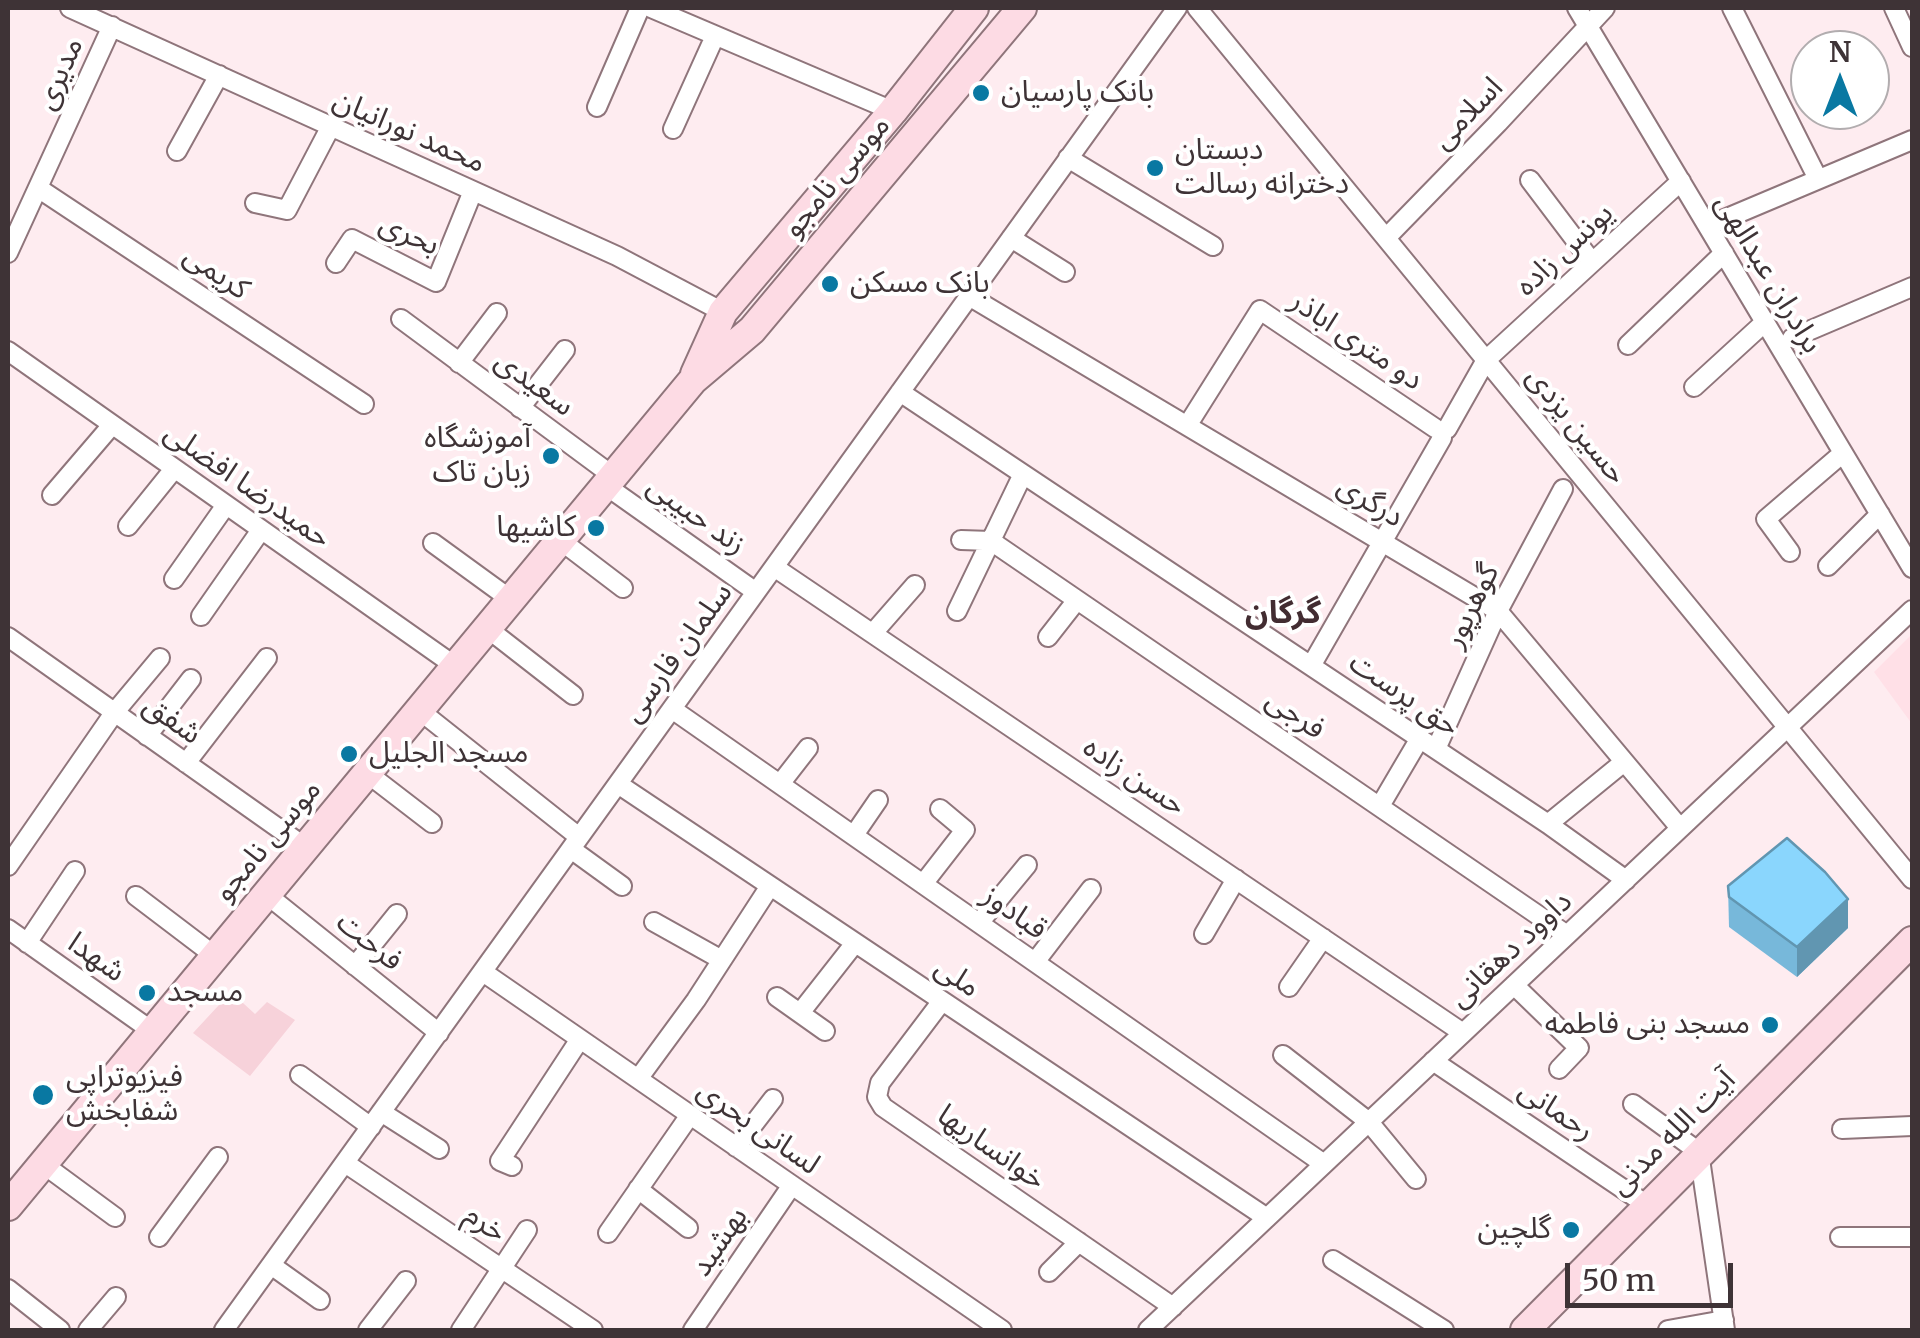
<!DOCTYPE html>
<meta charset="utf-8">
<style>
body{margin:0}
#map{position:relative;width:1920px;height:1338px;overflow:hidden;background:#feecf0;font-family:Merriweather,serif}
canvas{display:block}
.frame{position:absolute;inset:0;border:10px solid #3e3336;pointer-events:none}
.north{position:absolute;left:1790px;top:30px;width:100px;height:100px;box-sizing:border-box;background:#fff;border:2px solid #b2adaf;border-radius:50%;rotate:0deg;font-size:28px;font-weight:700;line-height:40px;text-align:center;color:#3e3336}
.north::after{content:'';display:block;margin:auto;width:35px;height:45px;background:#0978a2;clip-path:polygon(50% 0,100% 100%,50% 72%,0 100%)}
.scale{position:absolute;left:1565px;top:1263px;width:168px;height:45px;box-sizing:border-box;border:5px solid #3e3336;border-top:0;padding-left:12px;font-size:30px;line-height:35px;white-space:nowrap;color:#3e3336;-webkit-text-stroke:8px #fff;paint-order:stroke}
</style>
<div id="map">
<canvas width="1920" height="1338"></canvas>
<div class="frame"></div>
<div class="north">N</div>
<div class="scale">50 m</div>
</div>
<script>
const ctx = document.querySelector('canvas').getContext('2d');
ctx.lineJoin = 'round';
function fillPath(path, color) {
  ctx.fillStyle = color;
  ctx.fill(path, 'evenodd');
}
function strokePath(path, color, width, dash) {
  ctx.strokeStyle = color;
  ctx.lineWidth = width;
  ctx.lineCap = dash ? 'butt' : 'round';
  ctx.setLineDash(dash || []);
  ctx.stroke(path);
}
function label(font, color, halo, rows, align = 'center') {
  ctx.font = font + ' Merriweather,"Noto Sans Arabic",serif';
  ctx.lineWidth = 8;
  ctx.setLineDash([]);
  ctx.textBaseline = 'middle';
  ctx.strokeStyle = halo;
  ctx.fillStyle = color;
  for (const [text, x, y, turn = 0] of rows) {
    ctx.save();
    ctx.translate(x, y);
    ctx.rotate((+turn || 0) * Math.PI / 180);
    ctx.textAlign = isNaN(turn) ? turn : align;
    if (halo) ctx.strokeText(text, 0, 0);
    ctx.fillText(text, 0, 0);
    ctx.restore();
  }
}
fillPath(new Path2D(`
 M1912,634V724L1874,672Z`), '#ffe0e7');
fillPath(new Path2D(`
 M231,992L255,1014L267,1002L295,1020L250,1076L193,1033Z`), '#f7d2da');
const minor = new Path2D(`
 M70,8L617,256L723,312
 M651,8L893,111
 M1197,8L1912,879
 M1577,8L1912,568
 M1732,8L1818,179
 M1894,8L1912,47
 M597,107L640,8
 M673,129L715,36
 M177,151L219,75
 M1068,158L1213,246
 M1530,180L1592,262
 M38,188L364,404
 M255,203L287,210L331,126
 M1708,226L1912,140
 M1011,238L1065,272
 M1386,238L1498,123L1605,8
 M8,253L112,26
 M336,263L352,239L436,282L473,191
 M969,296L1498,611L1680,828
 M401,319L613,476
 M1792,338L1912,287
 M1628,345L1724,253
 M8,351L455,666
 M459,363L497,313
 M1694,387L1765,322
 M900,392L1548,824L1626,880
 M520,408L565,350
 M1187,426L1260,310L1435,428
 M1447,429L1486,360L1681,181
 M605,485L756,592
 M52,495L112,425
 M128,526L174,469
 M560,540L623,588
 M961,540L991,541L1567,935
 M433,543L510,599
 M1790,552L1766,519L1843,453
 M1828,566L1880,514
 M774,567L1463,1033
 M174,579L226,505
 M957,611L1023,474
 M201,616L261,530
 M487,628L573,695
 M873,633L915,585
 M8,637L305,847
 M1048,637L1077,600
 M1311,666L1442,438
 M672,709L1324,1164
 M419,710L579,837
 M147,736L191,679
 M1436,749L1498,611L1563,489
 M186,763L267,658
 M367,773L432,823
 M618,784L1267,1218
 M780,784L808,748
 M1380,806L1420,738
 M1548,824L1624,762
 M854,835L878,800
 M571,849L622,886
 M8,866L114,713L160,658
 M923,884L965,830L940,809
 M266,894L439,1033
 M136,896L215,956
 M654,922L722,960
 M979,923L1027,865
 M8,929L152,1031
 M1204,934L1236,879
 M27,943L75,871
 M1035,962L1091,889
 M355,966L397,914
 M483,972L1002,1330
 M1514,985L1579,1048L1559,1069
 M1289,987L1323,938
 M777,997L825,1031
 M942,1001L880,1083L877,1097L883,1107L1173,1307
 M800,1013L855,943
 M1283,1055L1369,1122L1416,1179
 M1433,1061L1647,1205
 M300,1075L371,1127
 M638,1079L696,1000L770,886
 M1633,1104L1699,1152L1725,1330
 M381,1112L439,1149
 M1842,1129L1912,1126
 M736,1147L773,1099
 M345,1163L593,1330
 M43,1164L115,1217
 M512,1166L500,1161L580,1039
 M638,1189L688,1228
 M608,1233L690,1115
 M159,1237L218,1157
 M1840,1237H1912
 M1333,1260L1444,1330
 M271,1265L320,1300
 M1049,1272L1079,1242
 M8,1289L60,1330
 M88,1330L116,1297
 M224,1330L1177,8
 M368,1330L406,1281
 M461,1330L527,1230
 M693,1330L792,1185
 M1148,1330L1912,610
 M1668,1330L1724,1320`);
const secondary = new Path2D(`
 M695,374L723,312L893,111L974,8
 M8,1206L693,380L752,330L1022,8
 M1525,1330L1912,941`);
strokePath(minor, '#8f757b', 22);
strokePath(secondary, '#8f757b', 32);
strokePath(minor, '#fff', 18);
strokePath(secondary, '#fddbe4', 28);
fillPath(new Path2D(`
 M1728,886L1848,928L1797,977L1729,927Z`), '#77b8da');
fillPath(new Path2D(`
 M1848,899V928L1797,977V947Z`), '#6196b1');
const building = new Path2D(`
 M1787,838L1825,872L1848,899L1797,947L1729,897L1728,886Z`);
fillPath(building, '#8ad6fd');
strokePath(building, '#6196b1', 2.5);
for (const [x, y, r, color] of [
 [981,93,10,"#0978a2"],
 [1155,168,10,"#0978a2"],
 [830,284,10,"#0978a2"],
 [551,456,10,"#0978a2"],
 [596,528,10,"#0978a2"],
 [349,754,10,"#0978a2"],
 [147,993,10,"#0978a2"],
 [1770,1025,10,"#0978a2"],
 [43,1095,12,"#0978a2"],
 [1571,1230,10,"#0978a2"]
]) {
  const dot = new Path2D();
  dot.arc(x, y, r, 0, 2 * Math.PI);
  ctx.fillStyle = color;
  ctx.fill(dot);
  strokePath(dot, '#fff', 4);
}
label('30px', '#3e3336', '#fff', [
 ["مدیری",60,74,-66],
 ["اسلامی",1468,114,-46],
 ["محمد نورانیان",409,132,24],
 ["موسی نامجو",837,177,-50],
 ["بحری",409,235,24],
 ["یونس زاده",1565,250,-43],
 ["کریمی",216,273,34],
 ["برادران عبدالهی",1768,274,59],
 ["دو متری اباذر",1356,341,34],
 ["سعیدی",534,384,36],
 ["حسین یزدی",1576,426,51],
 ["حمیدرضا افضلی",247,486,35],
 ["درگری",1370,502,31],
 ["زند حبیبی",696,516,35],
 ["گوهرپور",1472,606,-64],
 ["سلمان فارسی",678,653,-54],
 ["حق پرست",1404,695,34],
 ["فرجی",1295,715,34],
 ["شفق",172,720,35],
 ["حسن زاده",1134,777,34],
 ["موسی نامجو",268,841,-50],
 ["قبادوز",1014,913,35],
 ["فرحت",369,942,39],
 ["داوود دهقانی",1511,950,-43],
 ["شهدا",96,958,35],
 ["ملی",957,978,34],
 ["رحمانی",1556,1111,34],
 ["لسانی بحری",758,1128,35],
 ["آیت الله مدنی",1673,1133,-45],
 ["خوانساریها",991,1148,35],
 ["خرم",485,1224,34],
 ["بهشید",720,1242,-56]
]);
label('30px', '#3e3336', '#fff', [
 ["بانک پارسیان",1001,93],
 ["دبستان",1175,151],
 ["دخترانه رسالت",1175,185],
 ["بانک مسکن",850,284],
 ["آموزشگاه",531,439,"right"],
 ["زبان تاک",531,473,"right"],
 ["کاشیها",576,528,"right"],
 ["مسجد الجلیل",369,754],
 ["مسجد",167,993],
 ["مسجد بنی فاطمه",1750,1025,"right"],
 ["فیزیوتراپی",66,1078],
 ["شفابخش",66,1112],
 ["گلچین",1551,1230,"right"]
], 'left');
label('bold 32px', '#422c31', '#fff', [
 ["گرگان",1283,614]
]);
</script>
